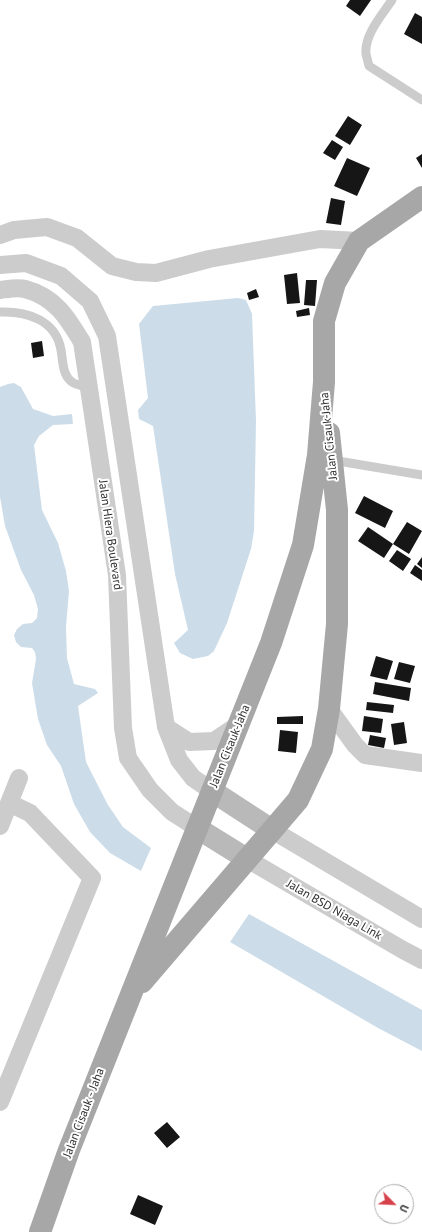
<!DOCTYPE html>
<style>
body{margin:0}
#map{position:relative;width:422px;height:1232px;overflow:hidden;background:#fff;font-family:"PT Sans",sans-serif}
canvas{display:block}
.north{position:absolute;left:374px;top:1184px;width:40px;height:40px;box-sizing:border-box;background:#fff;border:1px solid #acacac;border-radius:50%;rotate:114deg;font-size:11px;font-weight:700;line-height:16px;text-align:center;color:#2f2f2f}
.north::after{content:'';display:block;margin:auto;width:14px;height:18px;background:#d6414b;clip-path:polygon(50% 0,100% 100%,50% 72%,0 100%)}
</style>
<div id="map">
<canvas width="422" height="1232"></canvas>
<div class="north">U</div>
</div>
<script>
const ctx = document.querySelector('canvas').getContext('2d');
ctx.lineJoin = 'round';
function fillPath(path, color) {
  ctx.fillStyle = color;
  ctx.fill(path, 'evenodd');
}
function strokePath(path, color, width, dash) {
  ctx.strokeStyle = color;
  ctx.lineWidth = width;
  ctx.lineCap = dash ? 'butt' : 'round';
  ctx.setLineDash(dash || []);
  ctx.stroke(path);
}
function label(font, color, halo, rows, align = 'center') {
  ctx.font = font + ' "PT Sans",sans-serif';
  ctx.lineWidth = 4;
  ctx.setLineDash([]);
  ctx.textBaseline = 'middle';
  ctx.strokeStyle = halo;
  ctx.fillStyle = color;
  for (const [text, x, y, turn = 0] of rows) {
    ctx.save();
    ctx.translate(x, y);
    ctx.rotate((+turn || 0) * Math.PI / 180);
    ctx.textAlign = isNaN(turn) ? turn : align;
    if (halo) ctx.strokeText(text, 0, 0);
    ctx.fillText(text, 0, 0);
    ctx.restore();
  }
}
fillPath(new Path2D(`
 M238,298L246,300L252,314L256,421L254,531L251,549L227,623L214,651L208,656L193,659L180,653L174,643L188,630L175,574L153,426L139,419L138,410L148,398L139,324L153,306Z
 M14,383L21,387L33,409L53,416L72,414L73,424L53,425L39,436L34,445L42,510L58,543L66,571L69,591L66,627L67,658L74,684L95,689L98,693L78,706L86,762L108,805L123,827L151,848L141,871L110,853L90,832L74,804L61,766L47,745L38,719L32,683L36,659L35,652L32,648L21,647L16,642L14,635L17,629L23,624L32,623L37,618L38,609L34,595L21,570L5,526L0,497V387L8,384Z
 M249,914L422,1010V1051L378,1028L230,942Z`), '#ccdde9');
fillPath(new Path2D(`
 M350,0H371L360,16L346,6Z
 M415,13L422,17V44L404,34Z
 M348,116L362,125L350,145L335,136Z
 M332,140L343,147L335,160L323,153Z
 M422,154V168L416,158Z
 M347,158L370,168L357,196L334,186Z
 M331,198L345,201L341,225L326,223Z
 M297,273L300,303L287,304L284,275Z
 M306,280H317L315,306L304,305Z
 M256,289L259,297L249,300L247,293Z
 M309,308L310,315L297,317L296,311Z
 M42,341L44,356L33,358L31,343Z
 M364,496L393,511L385,528L355,513Z
 M407,522L422,531L409,554L393,544Z
 M368,527L393,544L384,558L358,541Z
 M397,550L411,559L403,571L389,561Z
 M422,557V568L417,564Z
 M415,565L422,570V581L410,573Z
 M376,656L393,661L387,680L370,676Z
 M399,662L415,666L410,683L394,679Z
 M375,682L411,688L409,701L373,694Z
 M367,702L394,705L393,713L366,710Z
 M303,716V724H277V717Z
 M364,716L383,719L381,733L362,731Z
 M404,722L407,743L394,745L391,724Z
 M280,730L298,732L296,753L278,751Z
 M370,735L386,738L384,748L368,745Z
 M167,1122L180,1137L167,1148L154,1133Z
 M138,1195L163,1206L155,1225L130,1214Z`), '#161616');
strokePath(new Path2D(`
 M392,0C382,15 364,35 366,54C367,58 368,62 369,66L422,100
 M0,312C27,311 56,320 61,350C63,360 62,375 72,382C76,385 84,386 89,388
 M332,460L422,475`), '#ccc', 9);
strokePath(new Path2D(`
 M0,235L14,230L47,227L77,238L112,266L136,272L156,273L209,259L320,239L359,241
 M0,265L26,263L61,276L90,301L107,336L166,727L179,760L193,778L212,791
 M0,290C8,289 18,287 25,289C55,297 67,317 82,342L117,575L123,728L128,758L150,790L172,812L197,828
 M329,709L355,745L365,755L422,763
 M166,727L189,742L214,741L238,725
 M0,826L19,778
 M272,830L422,919
 M247,859L403,950L422,960
 M0,1102L92,878L30,813L9,803`), '#ccc', 18);
strokePath(new Path2D(`
 M212,791L272,830
 M197,828L247,859`), '#b9b9b9', 22);
strokePath(new Path2D(`
 M142,982L298,800L322,749L329,709L337,624V510L329,433
 M40,1232L69,1150L271,643L303,545L318,455L324,382V321L335,283L359,241L422,197`), '#a7a7a7', 22);
label('12px', '#2f2f2f', '#fff', [
 ["Jalan Cisauk-Jaha",329,436,-96],
 ["Jalan Hiera Boulevard",110,535,82],
 ["Jalan Cisauk-Jaha",230,746,-68],
 ["Jalan BSD Niaga Link",334,910,30],
 ["Jalan Cisauk - Jaha",84,1113,-69]
]);
</script>
